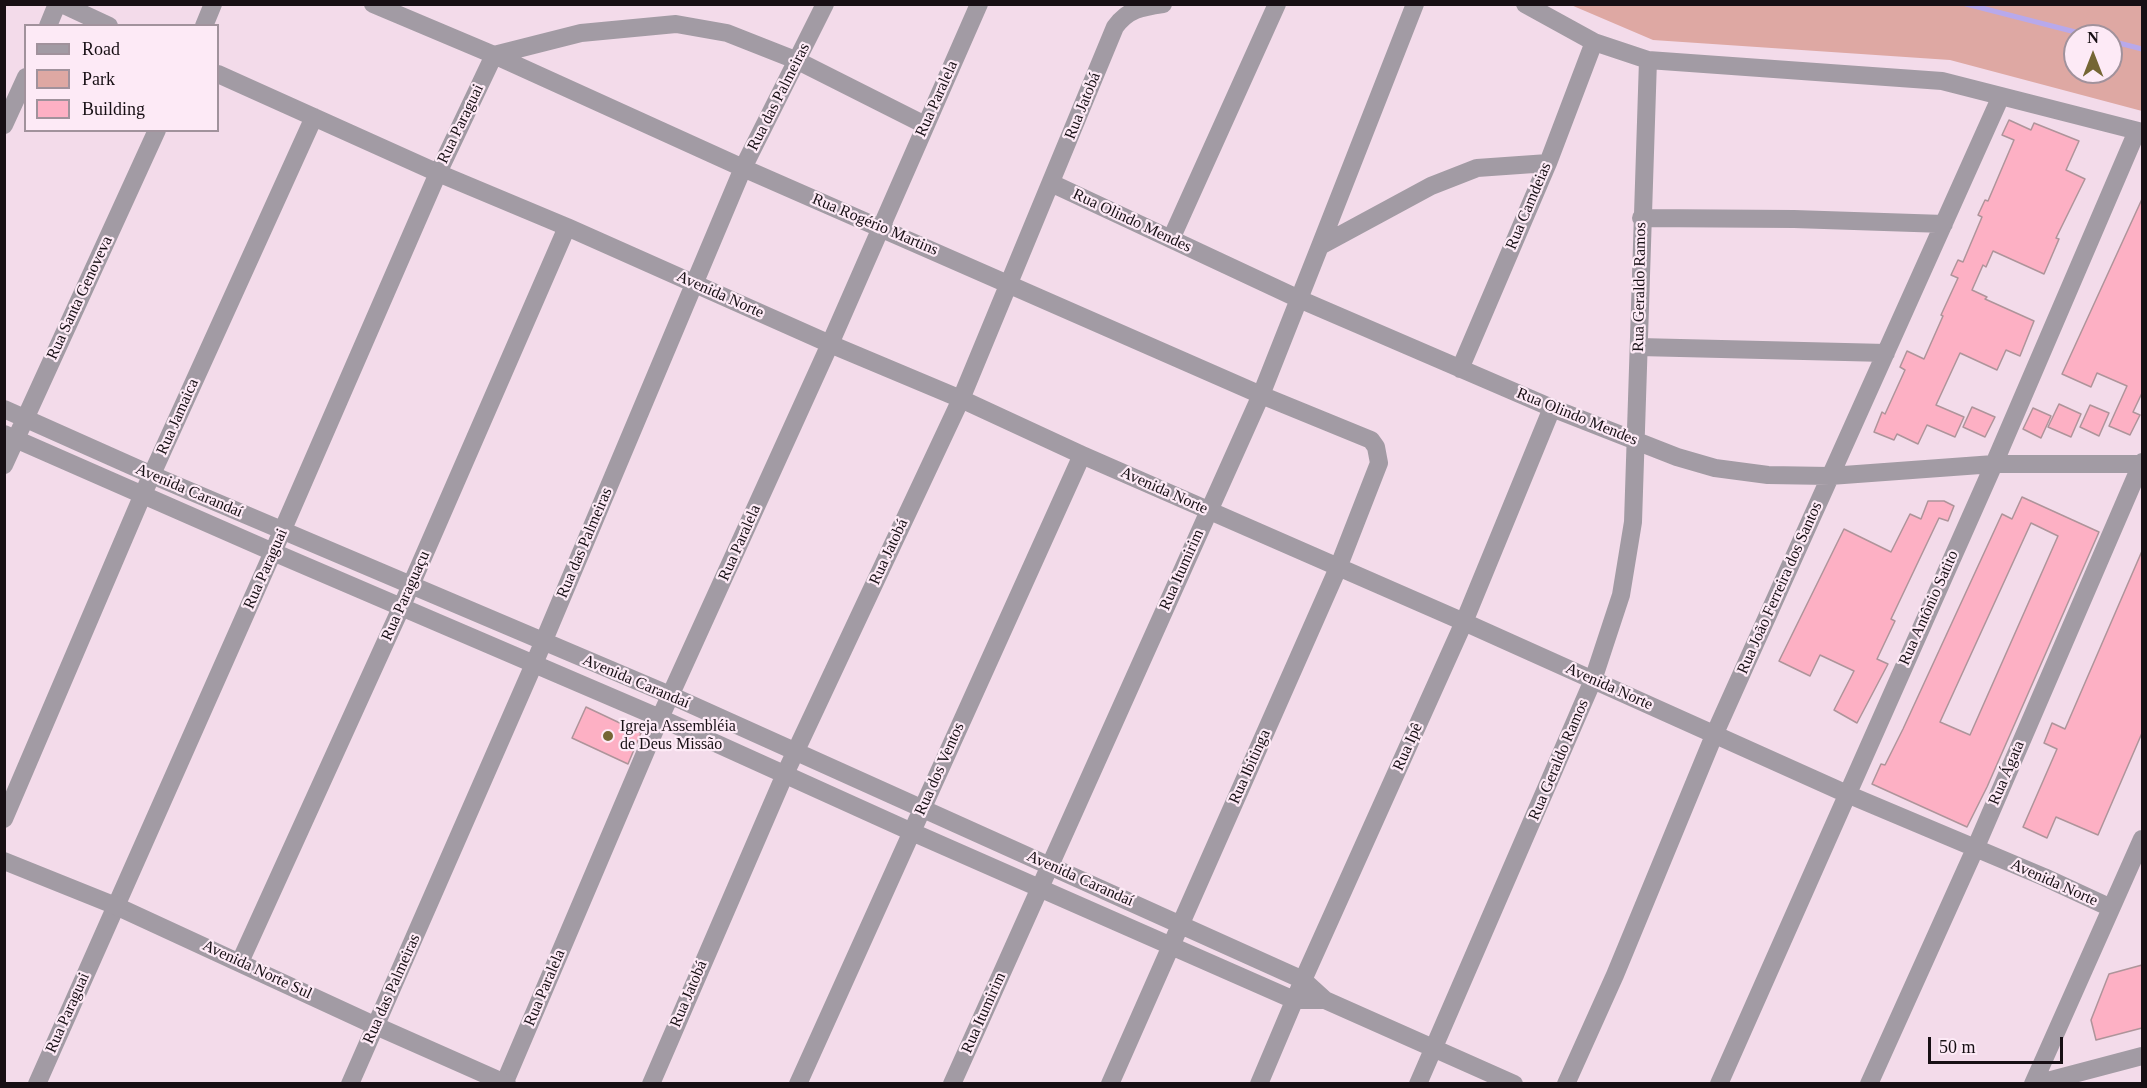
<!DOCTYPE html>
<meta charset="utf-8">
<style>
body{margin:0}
#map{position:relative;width:2147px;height:1088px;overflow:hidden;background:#f3dbea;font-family:"Times New Roman",serif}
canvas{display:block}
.frame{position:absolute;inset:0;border:6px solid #170f14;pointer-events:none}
.legend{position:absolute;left:24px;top:24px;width:195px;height:108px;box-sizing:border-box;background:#fdeaf6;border:2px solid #a1929c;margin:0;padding:8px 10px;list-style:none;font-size:18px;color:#170f14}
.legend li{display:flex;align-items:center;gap:12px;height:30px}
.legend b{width:30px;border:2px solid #a1929c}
.north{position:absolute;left:2063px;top:24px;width:60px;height:60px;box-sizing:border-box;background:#fdeaf6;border:2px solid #a1929c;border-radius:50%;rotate:0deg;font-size:16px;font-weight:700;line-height:24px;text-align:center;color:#170f14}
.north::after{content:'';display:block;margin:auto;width:21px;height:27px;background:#756634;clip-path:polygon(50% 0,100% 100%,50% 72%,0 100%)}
.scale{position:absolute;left:1928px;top:1037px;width:135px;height:27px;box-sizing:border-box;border:3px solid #170f14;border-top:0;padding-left:8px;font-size:18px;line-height:21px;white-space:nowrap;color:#170f14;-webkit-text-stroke:4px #fdeaf6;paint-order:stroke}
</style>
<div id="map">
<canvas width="2147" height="1088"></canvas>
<div class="frame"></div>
<ul class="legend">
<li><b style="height:8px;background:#a29ba4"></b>Road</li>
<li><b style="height:16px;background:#dea8a3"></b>Park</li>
<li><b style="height:16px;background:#fdb0c4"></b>Building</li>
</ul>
<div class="north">N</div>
<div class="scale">50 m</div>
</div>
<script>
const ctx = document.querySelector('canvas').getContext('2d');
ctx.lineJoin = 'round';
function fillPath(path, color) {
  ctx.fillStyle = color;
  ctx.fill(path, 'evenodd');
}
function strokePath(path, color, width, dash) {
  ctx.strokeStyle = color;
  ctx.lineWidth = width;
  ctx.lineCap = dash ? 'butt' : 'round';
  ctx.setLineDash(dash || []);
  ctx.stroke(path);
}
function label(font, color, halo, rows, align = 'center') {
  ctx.font = font + ' "Times New Roman",serif';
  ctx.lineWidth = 4.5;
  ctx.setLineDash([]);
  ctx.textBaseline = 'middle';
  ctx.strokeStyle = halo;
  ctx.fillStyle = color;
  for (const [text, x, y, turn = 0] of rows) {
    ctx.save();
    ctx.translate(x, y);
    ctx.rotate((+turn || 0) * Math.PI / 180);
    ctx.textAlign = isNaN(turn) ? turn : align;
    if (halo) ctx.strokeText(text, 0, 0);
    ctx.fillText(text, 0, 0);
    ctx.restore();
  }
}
fillPath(new Path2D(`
 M1571,5H2142V111L1950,60L1653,40ZM2075,36H2111V72H2075Z`), '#dea8a3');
strokePath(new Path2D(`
 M1966,4L2091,36
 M2111,41L2142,49`), '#b8a9eb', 5);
const building = new Path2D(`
 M2009,120L2031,130L2034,123L2079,141L2066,170L2085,179L2056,238L2059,239L2044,274L1993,251L1986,267L1983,265L1972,290L1987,297L1985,299L2034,321L2020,356L2006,350L1997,370L1960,353L1936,405L1964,417L1955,437L1927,425L1918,444L1897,434L1894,440L1874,432L1882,412L1885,414L1905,370L1900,367L1907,351L1924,359L1943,316L1941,315L1958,278L1951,275L1958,260L1963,262L1982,217L1978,215L1985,200L1988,201L2014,140L2002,135Z
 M2142,199V393L2133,412L2140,415L2130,435L2109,426L2127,386L2097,373L2091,387L2062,374Z
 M2059,404L2081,414L2071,437L2048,427Z
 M2090,405L2109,413L2099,436L2080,427Z
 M1972,407L1995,417L1985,437L1963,427Z
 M2033,408L2051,416L2041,438L2023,429Z
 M2022,497L2099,532L1987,787L1967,827L1872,784L1881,764L1885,765L1903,729L2002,514L2012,519ZM2031,523L2058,536L1970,735L1940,722Z
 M1928,501H1944L1954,506L1948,521L1939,518L1891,619L1895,621L1877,659L1888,664L1857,723L1834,710L1854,671L1820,655L1810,676L1779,661L1844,529L1891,552L1910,514L1921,519Z
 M2142,551V733L2098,835L2056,817L2047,838L2023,827L2057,749L2044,743L2052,723L2065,729Z
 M586,707L641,733L628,764L572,738Z
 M2142,965V1028L2096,1040L2091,1020L2109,974Z`);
fillPath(building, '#fdb0c4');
strokePath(building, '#ae949a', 1.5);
strokePath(new Path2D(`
 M62,4L109,26
 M373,4L494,55L743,168L1261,395L1371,440L1376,447L1379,463L1338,568L1110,1084
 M1525,4L1594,42L1648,60L1942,81L2142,132
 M48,26L57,4
 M204,26L213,4
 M218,74L438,173L567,227L830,344L961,399L1082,455L1464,622L1847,794L2044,877L2111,908
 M4,125L26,77
 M1051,183L1299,299L1552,408L1677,457L1715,468L1768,475L1830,476L1994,464H2142
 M1641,218L1794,219L1944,224
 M1171,239L1277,4
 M1320,246L1415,4
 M1639,347L1886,353
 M1460,369L1548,163L1594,42
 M4,409L152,475L670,695L1303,980L1325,1000L1514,1084
 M4,434L273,552L660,718L912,832L1294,1000H1325
 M4,465L157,130
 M4,819L143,494L314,117
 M240,962L401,608L567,227
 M37,1084L273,552L438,173L494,55L581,33L676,24L727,33L798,61L925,125
 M350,1084L534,664L743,168L825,4
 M504,1084L660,718L830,344L979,4
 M651,1084L785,774L961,399L1115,27C1128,9 1142,7 1163,4
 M798,1084L1082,455
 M952,1084L1261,395L1320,246L1431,186L1477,168L1548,163
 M1259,1084L1303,980L1464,622L1552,408
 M1418,1084L1593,680L1621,595L1633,522L1648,60
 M1566,1084L1615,975L1715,733L2001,96
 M1719,1084L1994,464L2137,131
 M1869,1084L1975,849L2142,462
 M2033,1084L2142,839
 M2036,1084L2142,1056`), '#a29ba4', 18);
strokePath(new Path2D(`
 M4,861L116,906L376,1026L507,1084`), '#a29ba4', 18);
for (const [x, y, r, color] of [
 [608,736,6,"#756634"]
]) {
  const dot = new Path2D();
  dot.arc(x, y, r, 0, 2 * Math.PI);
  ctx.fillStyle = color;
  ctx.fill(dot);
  strokePath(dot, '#fdeaf6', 2);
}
label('16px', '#170f14', '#fdeaf6', [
 ["Rua das Palmeiras",779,97,-63],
 ["Rua Paralela",937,99,-66],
 ["Rua Jatobá",1083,106,-68],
 ["Rua Paraguai",461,124,-64],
 ["Rua Camdeias",1529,206,-67],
 ["Rua Olindo Mendes",1132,221,25],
 ["Rua Rogério Martins",875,225,23],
 ["Rua Geraldo Ramos",1640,287,-89],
 ["Avenida Norte",720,295,24],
 ["Rua Santa Genoveva",80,298,-65],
 ["Rua Jamaica",178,417,-66],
 ["Rua Olindo Mendes",1577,417,22],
 ["Avenida Carandaí",189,491,23],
 ["Avenida Norte",1164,491,24],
 ["Rua das Palmeiras",585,543,-67],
 ["Rua Paralela",740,543,-66],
 ["Rua Jatobá",889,552,-65],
 ["Rua Paraguai",266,569,-66],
 ["Rua Itumirim",1182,570,-66],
 ["Rua João Ferreira dos Santos",1780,588,-66],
 ["Rua Paraguaçu",406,596,-66],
 ["Rua Antônio Satito",1929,608,-66],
 ["Avenida Carandaí",636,682,23],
 ["Avenida Norte",1609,687,24],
 ["Rua Ipê",1408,747,-66],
 ["Rua Geraldo Ramos",1559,760,-67],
 ["Rua Ibitinga",1250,767,-66],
 ["Rua dos Ventos",940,769,-66],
 ["Rua Ágata",2007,773,-67],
 ["Avenida Carandaí",1080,879,24],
 ["Avenida Norte",2054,883,24],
 ["Avenida Norte Sul",257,970,25],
 ["Rua Paralela",545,988,-67],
 ["Rua das Palmeiras",392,989,-66],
 ["Rua Jatobá",689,994,-67],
 ["Rua Paraguai",68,1013,-66],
 ["Rua Itumirim",984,1013,-66]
]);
label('16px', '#170f14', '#fdeaf6', [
 ["Igreja Assembléia",620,727],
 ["de Deus Missão",620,745]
], 'left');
</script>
